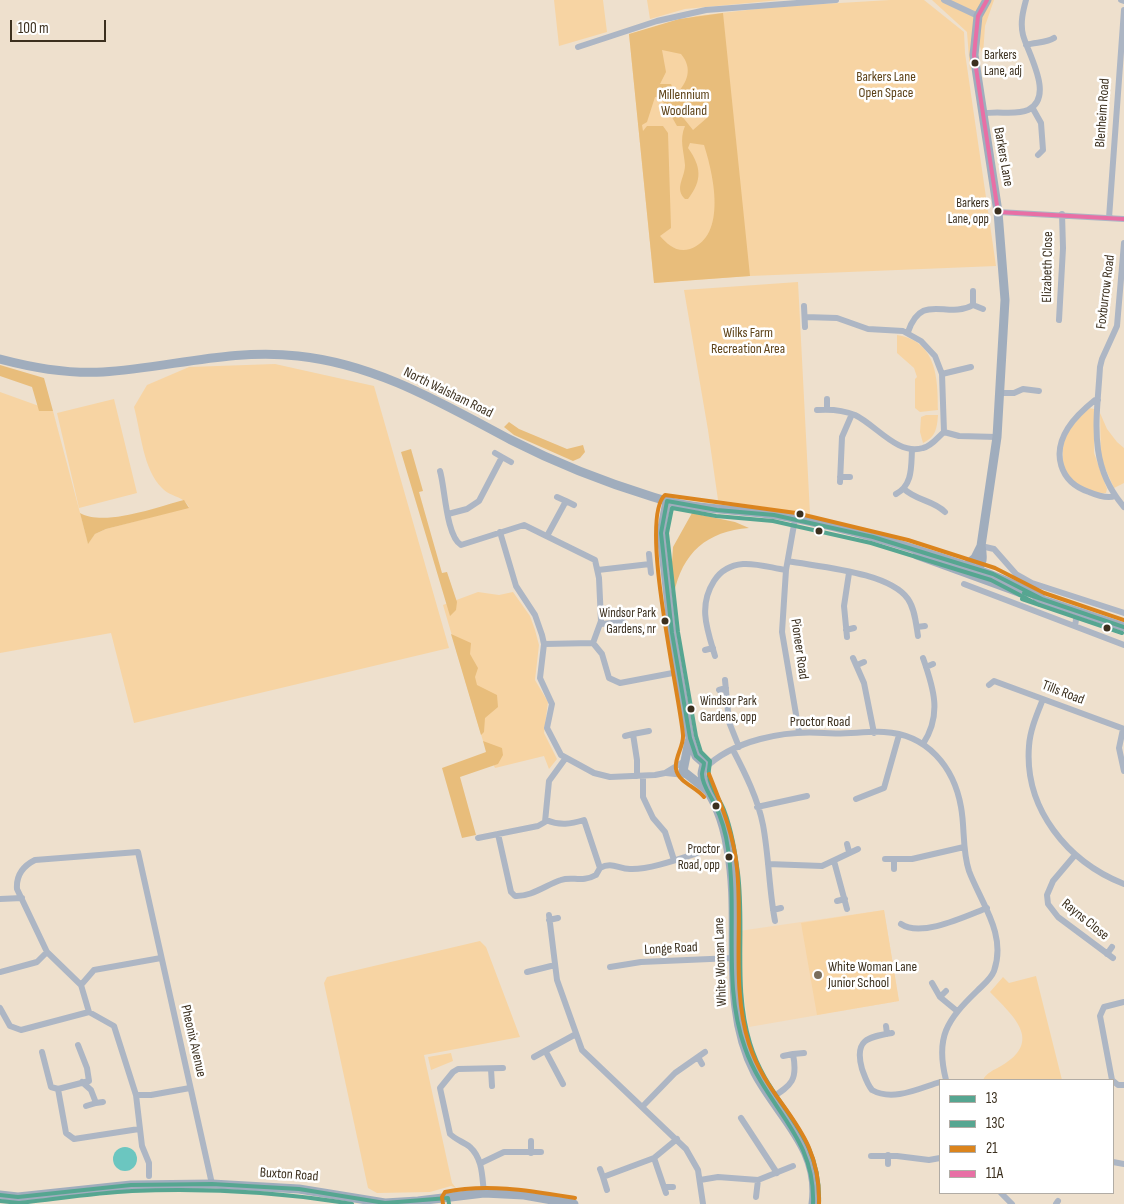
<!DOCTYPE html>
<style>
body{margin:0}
#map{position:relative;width:1124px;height:1204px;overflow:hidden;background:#eee0cd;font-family:"Sofia Sans Condensed",sans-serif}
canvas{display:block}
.legend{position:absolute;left:939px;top:1079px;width:175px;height:115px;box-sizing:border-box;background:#fff;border:1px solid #b1aca5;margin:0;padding:6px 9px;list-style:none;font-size:15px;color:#3c301f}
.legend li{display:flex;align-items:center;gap:10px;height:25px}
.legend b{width:25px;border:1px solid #b1aca5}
.scale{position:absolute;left:10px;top:20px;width:96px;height:22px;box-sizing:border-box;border:2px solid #3c301f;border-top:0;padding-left:6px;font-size:15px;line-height:18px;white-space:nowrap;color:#3c301f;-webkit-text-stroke:4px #fff;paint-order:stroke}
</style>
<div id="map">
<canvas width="1124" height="1204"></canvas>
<ul class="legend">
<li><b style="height:6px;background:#56a691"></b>13</li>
<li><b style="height:6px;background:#56a691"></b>13C</li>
<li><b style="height:6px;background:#db841d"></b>21</li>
<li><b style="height:6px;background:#e86fa5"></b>11A</li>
</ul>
<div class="scale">100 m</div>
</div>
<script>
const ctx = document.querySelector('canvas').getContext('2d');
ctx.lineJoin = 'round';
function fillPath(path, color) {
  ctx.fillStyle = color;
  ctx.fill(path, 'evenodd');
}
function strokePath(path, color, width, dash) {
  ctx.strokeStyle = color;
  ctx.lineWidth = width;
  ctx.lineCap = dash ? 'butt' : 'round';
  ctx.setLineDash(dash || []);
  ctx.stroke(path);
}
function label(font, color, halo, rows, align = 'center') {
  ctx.font = font + ' "Sofia Sans Condensed",sans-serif';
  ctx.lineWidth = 5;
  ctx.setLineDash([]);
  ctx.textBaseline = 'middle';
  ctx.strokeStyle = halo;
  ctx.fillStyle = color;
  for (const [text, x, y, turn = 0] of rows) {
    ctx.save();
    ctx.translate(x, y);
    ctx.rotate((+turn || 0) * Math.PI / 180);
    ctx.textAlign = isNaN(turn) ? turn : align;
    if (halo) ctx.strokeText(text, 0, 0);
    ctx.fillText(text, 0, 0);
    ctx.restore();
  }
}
fillPath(new Path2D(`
 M884,910L899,1001L749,1027L743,990L739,931Z`), '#f5dab7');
fillPath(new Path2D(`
 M554,0H603L607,32L559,46Z
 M647,0H780L685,9L650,19Z
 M890,0H924L964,32L965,53L996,266L750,276L654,283L629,34L696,16L773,7Z
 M932,0H994L985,26L983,55L979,44L970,71L967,32Z
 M798,282L810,514L718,500L708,430L684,290Z
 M897,335C937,341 938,379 938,410L920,412L915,408V379L917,377L914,368L897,353Z
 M275,364L374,386L449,648L134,723L111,633L0,653V392L53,411L88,543L95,534L106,529L189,507C184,496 170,497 162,488C143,469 141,433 134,407L147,385L189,367Z
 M114,399L137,493L79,508L57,413Z
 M1089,408L1094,409V453L1107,489L1106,493C1090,497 1076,483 1065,474C1059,440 1065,432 1089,408Z
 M1100,413L1107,429L1117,442L1124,448V483L1114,488L1101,459Z
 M926,415H938C937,428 936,437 923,443L920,432L921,417Z
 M478,592L499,595L513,592L530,616L535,630L539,645L535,680L548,702L544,733L557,759L549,769L544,756L495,768L483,741L443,605Z
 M884,910L899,1001L817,1015L801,923Z
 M480,941L486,947L520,1037L424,1055L452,1183L456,1188L451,1186L430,1192L377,1193L368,1188L324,983L327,977Z
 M1036,976L1062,1080H983C986,1073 994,1070 1001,1066C1044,1041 1013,1016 990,992L1003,977L1009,983Z
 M451,1053L453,1061L431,1070L428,1057Z`), '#f7d4a3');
fillPath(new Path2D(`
 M723,13L750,276L654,283L629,34L679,19ZM662,50L681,54C693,68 688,83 675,95L671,84H660L666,72ZM655,97L661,98L677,126H685C679,140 684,151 685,165C685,178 674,188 685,199H688C703,180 701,166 688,148L690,143L704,145C713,173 728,236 690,249C677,253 668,245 660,236L671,228L668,133L663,126H647L643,131L642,125L647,122ZM687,109L697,112L706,111L708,117L693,130L681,115Z
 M0,365L44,378L53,411H39L32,387L0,376Z
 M509,422L519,429L567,449L583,445L585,452L580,458L573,461L514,435L504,427Z
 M411,449L423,491L419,492L442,573L447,572L457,602L456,610L450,616L401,452Z
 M184,500L189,508L106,529L95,534L88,544L80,513C104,527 157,507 184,500Z
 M692,513L735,522L749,528C707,531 682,553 674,594L671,577L673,547Z
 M451,634L471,643L470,654L478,668L475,677L477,685L497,695L498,707L485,718L484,732L481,735Z
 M483,741L502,748L503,755L498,764L460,777L476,835L462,838L442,768L486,752Z`), '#e8bd7b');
fillPath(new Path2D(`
 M113 1159a12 12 0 1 1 24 0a12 12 0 1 1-24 0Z`), '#6bc6c0');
strokePath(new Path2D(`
 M944,0L978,16
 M1121,0L1124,1
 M1026,45C1035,42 1047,43 1054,38
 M578,47L657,21L706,10L836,0
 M1032,107L1041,123L1043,150L1038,155
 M982,114C996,110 1015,116 1028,110C1055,97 1028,54 1023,35C1020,23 1023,11 1026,0
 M998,212L1124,219
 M1109,218L1124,10
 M1124,243L1117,326L1102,359L1100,367C1097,419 1087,464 1124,507
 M973,291V305
 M804,306L805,327
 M805,317L837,318L868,329L903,331L921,341L935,356L942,374L944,432
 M1059,320L1063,248L1062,214
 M908,332C922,291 947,320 973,305L983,309
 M942,374L971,367
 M1000,393H1014L1023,389L1039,391
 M1098,400H1095C1085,408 1075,417 1068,428C1052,453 1059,482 1089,492C1096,495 1107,499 1115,496
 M827,409V399
 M817,410C830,409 843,410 855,415C876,425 898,456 923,448C932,446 937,438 944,432L959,436L997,437
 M502,457L511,462
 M440,471C445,487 446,536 461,545L524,525L595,560L599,578L601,621L593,643
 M840,477H850
 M840,482L842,437L852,414
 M904,489C917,501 933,500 945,512
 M896,494C913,485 911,466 912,450
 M566,501L574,505
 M448,514L467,509L479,501L502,457L495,453
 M795,519L786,570L782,632L799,732
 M500,532L516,586L535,615L542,635L544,644L540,678L552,704L547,728L561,755L594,773L610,777L655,775L665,773L683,762
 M547,536L566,501L557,497
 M981,546L994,549L1016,574L1032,583L1124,613
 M788,561C819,567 889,572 908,599C915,609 916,624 918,636
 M650,564L651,573
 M598,570L650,564L649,554
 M964,584L1124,645
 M601,624L623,622
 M1075,626L1077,613
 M917,627L925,626
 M846,630L854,628
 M847,637L844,606L849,573
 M544,644L593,643L602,654L609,678L620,683L678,672
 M705,650L713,648
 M715,656C707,629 698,606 714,581C721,570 731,565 743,564C757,563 772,568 786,570
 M853,658L864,683L874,733
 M923,658C934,689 942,715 923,744
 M857,665L864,662
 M926,667L933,664
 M725,680L729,722L739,747
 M989,685L994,681L1124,729
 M719,690L726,688
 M1043,699C1037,714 1030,730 1029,746C1024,809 1068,862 1124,884
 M1123,729L1119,748L1124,771
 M625,736L633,734
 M733,750C745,773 758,799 763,825C769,857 769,890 775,921
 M704,769C733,740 785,730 824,733C844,735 864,731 884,732C927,734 954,767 961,807C965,828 962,850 969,871C981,903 1007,934 994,971C991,979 983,985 977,991C947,1020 935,1037 946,1080
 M666,773L685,775
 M637,776V760L633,734L649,731
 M643,777V797L653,818L665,832L674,860
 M856,799L884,788L899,735
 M757,807L807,796
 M498,834L511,892L515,896C531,897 546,885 561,880C572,876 582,883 596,875L600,868L584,820C571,824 560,826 546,820
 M478,838L538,826L545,822L549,781L565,759
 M847,844L849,852
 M1075,855L1053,881L1047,895L1048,904L1058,917L1113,958
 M885,859H912L964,847
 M894,860V869
 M834,861L847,909
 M768,864L822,866L858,849
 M600,868C612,861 618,869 630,869C649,870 682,858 701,852
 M0,899L22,898
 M837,901L845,899
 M773,910L781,908
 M549,915L557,980L582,1050L686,1149L698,1170L703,1204
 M549,920L558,918
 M901,924C921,938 966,916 987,908
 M1107,954L1112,947
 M610,967L641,962L733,958
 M0,972L37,962L47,952
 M527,972L555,965
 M932,983L940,997L957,1011
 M81,985L94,970L161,958
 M940,997L946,991
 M1124,1002L1104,1007L1100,1016L1112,1080L1118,1085H1124
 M0,1008L10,1026L21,1030L89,1012
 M886,1026L887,1034
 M892,1033C867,1037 854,1040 862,1069C865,1077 867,1084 872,1090C893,1102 920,1088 940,1082
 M42,1052L51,1087L58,1089L89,1081L87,1068L78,1045
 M546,1052L563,1084
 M793,1054L804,1053
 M534,1057L576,1034
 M698,1057L702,1064
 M491,1069L492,1086
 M82,1082L91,1090L96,1103L86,1106
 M58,1089L66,1133L74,1139L139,1129
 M136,1095H151L190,1088
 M771,1098C792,1085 798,1080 793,1054L783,1056
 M96,1103L103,1102
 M642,1107L675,1073L705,1052
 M741,1118L777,1173
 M531,1153V1141
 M888,1155V1164
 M871,1156H897L929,1160L940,1158
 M654,1158L666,1193
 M1113,1162L1124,1164
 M481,1163L504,1152H541
 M600,1169L603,1177
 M149,1176V1163L142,1146L136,1095L114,1026L89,1012L81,985L47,952L17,889C16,875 23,866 35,860L138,852L212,1184
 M700,1180L718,1177L758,1180L793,1166
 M665,1187H673
 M607,1190L603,1177L654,1158L677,1139
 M484,1193C482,1177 483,1159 470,1147C464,1142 456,1140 450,1134L440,1088L453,1072L458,1069L503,1068
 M1001,1193L1012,1204
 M756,1197L758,1180
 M1056,1204L1058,1201`), '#adb6c4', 6);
strokePath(new Path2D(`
 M0,359C34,368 68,374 103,372C168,368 232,348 298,356C376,364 443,404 511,440C556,463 604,482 653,497C693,510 735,509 777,515C831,524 884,539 936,556C973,568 1007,579 1042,599
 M667,501L661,533L672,633L690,738L696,756L704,763C704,767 702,771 702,774C703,786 713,798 717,809C722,821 726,836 728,849C742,923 719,1003 755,1073C778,1117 821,1149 813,1204
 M917,555L1024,594
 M967,565L975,558L981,546L997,437L1005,300L998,212L974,55L978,16L987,0
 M974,572C984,565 983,556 981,546
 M1037,598L1124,627
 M689,741L683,771L708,791
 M0,1195L18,1197L131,1185L212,1184L299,1189L385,1203L418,1201L484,1193L524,1195L574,1204`), '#a0adbd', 9);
strokePath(new Path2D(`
 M1024,593L1124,627
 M0,1195L18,1197L131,1185L212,1184L299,1189L385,1203L448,1198L449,1204
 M813,1204C816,1136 766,1108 745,1048C722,985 738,914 728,849C726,834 722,819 715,805C711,796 702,785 702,774C702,771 704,767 704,763L696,756L690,738L672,633L661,533L667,501L717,510L774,515L873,537L993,574L1042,599`), '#56a691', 4);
strokePath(new Path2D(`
 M1022,599L1122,633
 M0,1201L19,1203C56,1199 94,1193 132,1191C206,1188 280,1192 352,1204
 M819,1204C822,1130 769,1107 750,1043C733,988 745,930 738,873C735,852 732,831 724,810C720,799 710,788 709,776C708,771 710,766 710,761L701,752L696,736L678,632L667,533L672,508L716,516L773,521L871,543L991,580L1039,605`), '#56a691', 4);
strokePath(new Path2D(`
 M709,774C721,804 734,835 737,868C743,926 731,987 749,1044C770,1108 821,1126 819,1204
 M704,797C696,787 678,782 676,769C674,758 684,746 683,735C680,696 638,518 665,495L796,513L908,540L995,568L1044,593L1124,620
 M443,1204L442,1197L445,1192C488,1183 532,1191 575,1198`), '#db841d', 4);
strokePath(new Path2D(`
 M987,0L978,16L974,55L998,212L1124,219`), '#e86fa5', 4);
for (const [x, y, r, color] of [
 [975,63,4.5,"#3c301f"],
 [998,211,4.5,"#3c301f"],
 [800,514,4.5,"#3c301f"],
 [819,531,4.5,"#3c301f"],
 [665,621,4.5,"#3c301f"],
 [1107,628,4.5,"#3c301f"],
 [691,709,4.5,"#3c301f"],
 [716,806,4.5,"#3c301f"],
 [729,857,4.5,"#3c301f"],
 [818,975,5,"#7a6e5c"]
]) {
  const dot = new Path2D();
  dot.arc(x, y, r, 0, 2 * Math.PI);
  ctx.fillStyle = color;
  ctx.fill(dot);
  strokePath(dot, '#fff', 2);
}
label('13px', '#3c301f', '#fff', [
 ["Barkers",984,56,"left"],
 ["Lane, adj",984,72,"left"],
 ["Barkers",989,204],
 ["Lane, opp",989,220],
 ["Windsor Park",656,614],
 ["Gardens, nr",656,630],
 ["Windsor Park",700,702,"left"],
 ["Gardens, opp",700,718,"left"],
 ["Proctor",720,850],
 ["Road, opp",720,866]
], 'right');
label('14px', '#5e4319', '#fff', [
 ["Barkers Lane",886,77],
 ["Open Space",886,93],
 ["Millennium",684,95],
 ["Woodland",684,111],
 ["Wilks Farm",748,333],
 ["Recreation Area",748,349]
]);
label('14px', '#3c301f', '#fff', [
 ["Blenheim Road",1103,113,-86],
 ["Barkers Lane",1003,157,80],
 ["Elizabeth Close",1048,267,-89],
 ["Foxburrow Road",1106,292,-83],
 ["North Walsham Road",448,393,26],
 ["Pioneer Road",799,649,82],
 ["Tills Road",1063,693,21],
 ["Proctor Road",820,722],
 ["Rayns Close",1085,920,39],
 ["Longe Road",671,949,-3],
 ["White Woman Lane",721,962,-92],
 ["Pheonix Avenue",193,1041,77],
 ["Buxton Road",289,1175,4]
]);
label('14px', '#3c301f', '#fff', [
 ["White Woman Lane",828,967],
 ["Junior School",828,983]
], 'left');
</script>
